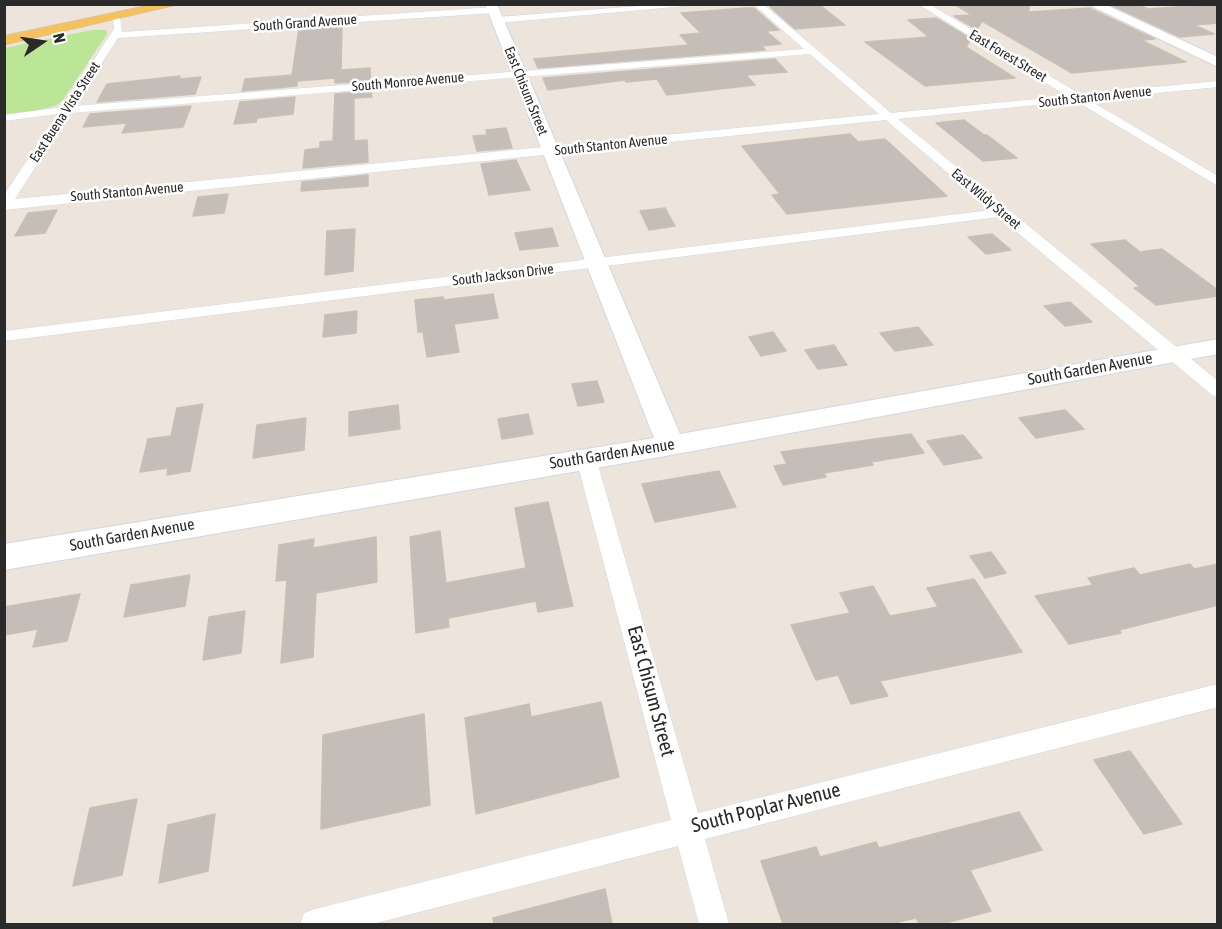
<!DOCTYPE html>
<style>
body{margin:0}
#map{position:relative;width:1222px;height:929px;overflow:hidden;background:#ede4dc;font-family:"Asap Condensed",sans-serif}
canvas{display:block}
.frame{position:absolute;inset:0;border:6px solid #2a2a2a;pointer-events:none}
.north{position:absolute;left:12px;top:12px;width:60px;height:60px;-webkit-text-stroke:4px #fff;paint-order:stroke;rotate:77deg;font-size:16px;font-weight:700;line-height:24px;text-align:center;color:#2a2a2a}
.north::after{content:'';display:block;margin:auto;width:21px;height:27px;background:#2a2a2a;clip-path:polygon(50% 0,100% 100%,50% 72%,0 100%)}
</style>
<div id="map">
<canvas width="1222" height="929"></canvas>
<div class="frame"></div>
<div class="north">N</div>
</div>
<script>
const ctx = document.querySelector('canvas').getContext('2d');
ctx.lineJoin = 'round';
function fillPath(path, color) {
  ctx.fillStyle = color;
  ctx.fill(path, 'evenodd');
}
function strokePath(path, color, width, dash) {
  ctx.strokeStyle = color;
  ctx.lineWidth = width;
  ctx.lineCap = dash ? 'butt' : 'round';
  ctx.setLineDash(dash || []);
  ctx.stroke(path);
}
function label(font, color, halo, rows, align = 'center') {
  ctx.font = font + ' "Asap Condensed",sans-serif';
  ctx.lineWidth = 5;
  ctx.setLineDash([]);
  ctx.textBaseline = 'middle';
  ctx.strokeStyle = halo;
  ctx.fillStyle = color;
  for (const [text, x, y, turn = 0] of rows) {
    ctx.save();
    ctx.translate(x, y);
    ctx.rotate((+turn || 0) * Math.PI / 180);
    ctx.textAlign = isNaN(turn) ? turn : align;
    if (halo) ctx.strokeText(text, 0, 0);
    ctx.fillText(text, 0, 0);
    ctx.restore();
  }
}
fillPath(new Path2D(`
 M92,30H106L107,34L63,100L57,105L36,111L5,114V48Z`), '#bae696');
const building = new Path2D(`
 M807,4L821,6L845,25L795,29L770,7Z
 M954,4H1029V12L1089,8L1155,39L1141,40L1186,62L1072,73L982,21L977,30L954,16L972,15Z
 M1137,4L1148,9L1218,4V23L1194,25L1214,34L1180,37L1113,6Z
 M746,8H754L779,30L766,31L781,44L762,46L765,50L538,68L534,59L689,45L680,35L701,33L681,13Z
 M936,18L971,39L966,47L1015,78L925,86L865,42L929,37L908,20Z
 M342,25L341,70L370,68L371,81L335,83V78L297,81V86L242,91L245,79L292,75L299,28Z
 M775,59L787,72L746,75L755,85L667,95L657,79L626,82L625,80L548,90L543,78Z
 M180,76L179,79L201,77L195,94L97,102L107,84Z
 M371,91L372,97L354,98V141L367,140L368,162L303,168L305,150L320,148V142L333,141L335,94Z
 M295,97L293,114L257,118L256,122L234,124L240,102Z
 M191,106L183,127L122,133L127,123L83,127L90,114Z
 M964,120L984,135H987L1017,158L983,161L936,123Z
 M506,128L512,148L477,151L473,136L487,135L486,130Z
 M850,134L858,142L885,139L947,196L787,214L772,195L780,194L742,146Z
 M516,160L530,190L489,195L481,164Z
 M368,175V186L301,191L302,182Z
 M228,194L224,213L193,216L198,197Z
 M665,208L675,226L649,230L640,211Z
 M57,210L45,233L15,236L28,213Z
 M552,228L558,246L520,250L515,233Z
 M355,229L353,271L325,275L327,231Z
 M992,234L1011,250L986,254L968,237Z
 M1125,240L1140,252L1162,249L1218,290V296L1156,305L1134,288L1140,287L1091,244Z
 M493,294L498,318L454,324L459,352L427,357L423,332H418L415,300L443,297L444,300Z
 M1070,302L1092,322L1065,326L1044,306Z
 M357,311L356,333L323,337L325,315Z
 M918,327L933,345L895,351L880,333Z
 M773,332L786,351L761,356L749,337Z
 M834,345L847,365L818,369L805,350Z
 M597,381L604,402L578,406L572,384Z
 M203,404L190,471L167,475L168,468L140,472L148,439L171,436L177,408Z
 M398,405L400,429L349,436V412Z
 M1065,410L1084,429L1036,438L1019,418Z
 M528,414L533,434L502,439L498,419Z
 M306,418L304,450L253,458L257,425Z
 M911,434L924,453L871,462L873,465L824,473L826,477L783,485L774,466L787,464L781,452Z
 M963,435L982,458L944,465L927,441Z
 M719,471L736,507L655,522L642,484Z
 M548,502L573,606L538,612L536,601L448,618L449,627L416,633L410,537L440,531L446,583L526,568L515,508Z
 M376,537L377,582L316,593L313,657L281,663L287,580L276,581L279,545L314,539L313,548Z
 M991,552L1006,573L985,578L970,556Z
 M1190,564L1194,569L1218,564V605L1119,630L1121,633L1069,644L1035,596L1093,585L1088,578L1134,568L1140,575Z
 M190,575L185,606L124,617L131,585Z
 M974,579L1022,652L880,681L888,696L851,704L838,675L816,680L791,625L850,613L840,593L873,586L890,616L938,607L927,588Z
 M80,594L67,641L33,647L38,629L4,635V607Z
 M245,611L241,653L203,660L209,617Z
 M601,702L619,777L476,814L465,718L529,704L531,717Z
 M424,714L430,805L321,829L323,735Z
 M1130,751L1182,824L1144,834L1094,760Z
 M137,799L122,875L73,886L90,808Z
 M1019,812L1042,850L970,870L991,911L942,924H919L916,918L890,924H783L761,861L816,847L820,857L876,842L879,848Z
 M215,814L208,871L159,883L168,825Z
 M605,889L612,924H494L493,918Z`);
fillPath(building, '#c5beb8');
strokePath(building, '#c8c0b5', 1.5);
const street = new Path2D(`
 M664,4H707L498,23L494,20L498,17Z
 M753,4H763L891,113L1067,96L918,4H929L1080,94L1218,81V87L1089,100L1218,176V186L1076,101L898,119L1218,381V397L1212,395L999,217L4,341V331L991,210L886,120L4,210V195L58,114L4,121V115L63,107L114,29L113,15L120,17L122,32L494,7L498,10L494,13L118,38L74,106L804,49ZM810,54L879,114L15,199L70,113Z
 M586,451L593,453L596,458L698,813L1218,684V707L705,839L729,924H699L678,846L372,924H300L304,913L315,909L671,820L576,458L579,453Z`);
const secondary = new Path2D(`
 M485,4H497L680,434L1218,339V354L671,455L4,570V544L654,438Z
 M1087,4H1104L1218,57V67Z`);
const primary = new Path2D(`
 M154,4H181L4,45V36Z`);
strokePath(street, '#d1d7e4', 1);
strokePath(secondary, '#d1d7e4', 2);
strokePath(primary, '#c3c3c3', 1);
fillPath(street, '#fff');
fillPath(secondary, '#fff');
fillPath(primary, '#f6c158');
label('14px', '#2a2a2a', '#fff', [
 ["South Grand Avenue",305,23,-4],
 ["East Forest Street",1008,56,31],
 ["South Monroe Avenue",408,82,-5],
 ["East Chisum Street",526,91,68],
 ["South Stanton Avenue",1095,97,-6],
 ["East Buena Vista Street",65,112,-57],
 ["South Stanton Avenue",611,145,-6],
 ["South Stanton Avenue",127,192,-5],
 ["East Wildy Street",986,199,40],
 ["South Jackson Drive",503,275,-7]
]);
label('16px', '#2a2a2a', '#fff', [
 ["South Garden Avenue",1090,369,-10],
 ["South Garden Avenue",612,454,-9],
 ["South Garden Avenue",132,535,-10]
]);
label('20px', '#2a2a2a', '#fff', [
 ["East Chisum Street",651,691,75],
 ["South Poplar Avenue",766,808,-14]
]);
</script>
